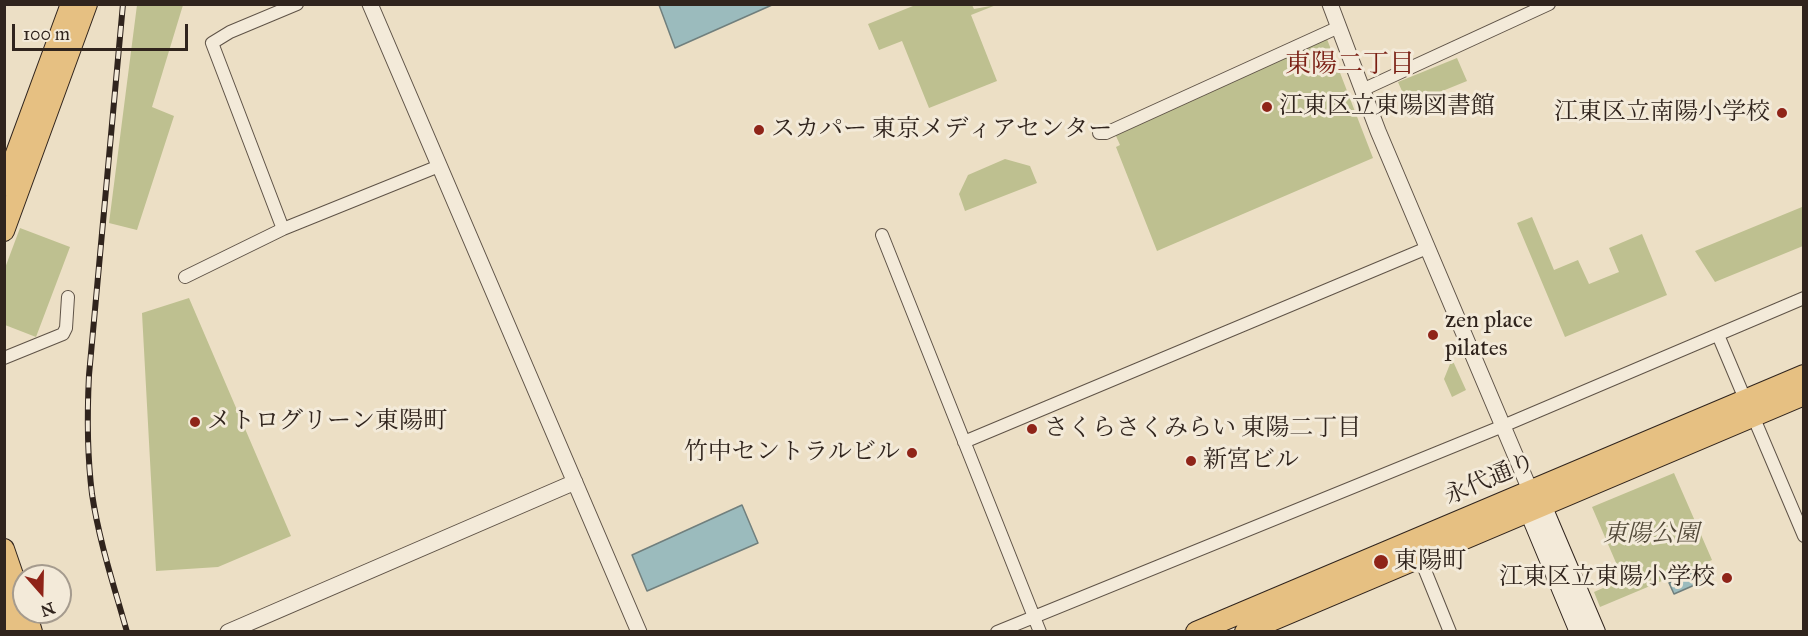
<!DOCTYPE html>
<meta charset="utf-8">
<style>
body{margin:0}
#map{position:relative;width:1808px;height:636px;overflow:hidden;background:#ecdfc5;font-family:"IM FELL Great Primer",serif}
canvas{display:block}
.frame{position:absolute;inset:0;border:6px solid #30241d;pointer-events:none}
.north{position:absolute;left:12px;top:564px;width:60px;height:60px;box-sizing:border-box;background:#f3ead9;border:2px solid #a59b8e;border-radius:50%;rotate:160deg;font-size:16px;font-weight:700;line-height:24px;text-align:center;color:#30241d}
.north::after{content:'';display:block;margin:auto;width:21px;height:27px;background:#8f2418;clip-path:polygon(50% 0,100% 100%,50% 72%,0 100%)}
.scale{position:absolute;left:12px;top:24px;width:176px;height:27px;box-sizing:border-box;border:3px solid #30241d;border-top:0;padding-left:8px;font-size:18px;line-height:21px;white-space:nowrap;color:#30241d;-webkit-text-stroke:4px #f3ead9;paint-order:stroke}
</style>
<div id="map">
<canvas width="1808" height="636"></canvas>
<div class="frame"></div>
<div class="north">N</div>
<div class="scale">100 m</div>
</div>
<script>
const ctx = document.querySelector('canvas').getContext('2d');
ctx.lineJoin = 'round';
function fillPath(path, color) {
  ctx.fillStyle = color;
  ctx.fill(path, 'evenodd');
}
function strokePath(path, color, width, dash) {
  ctx.strokeStyle = color;
  ctx.lineWidth = width;
  ctx.lineCap = dash ? 'butt' : 'round';
  ctx.setLineDash(dash || []);
  ctx.stroke(path);
}
function label(font, color, halo, rows, align = 'center') {
  ctx.font = font + ' "IM FELL Great Primer","Noto Serif JP",serif';
  ctx.lineWidth = 6;
  ctx.setLineDash([]);
  ctx.textBaseline = 'middle';
  ctx.strokeStyle = halo;
  ctx.fillStyle = color;
  for (const [text, x, y, turn = 0] of rows) {
    ctx.save();
    ctx.translate(x, y);
    ctx.rotate((+turn || 0) * Math.PI / 180);
    ctx.textAlign = isNaN(turn) ? turn : align;
    if (halo) ctx.strokeText(text, 0, 0);
    ctx.fillText(text, 0, 0);
    ctx.restore();
  }
}
fillPath(new Path2D(`
 M918,4L972,5L974,9L996,5L971,15L997,81L929,108L902,41L879,50L868,24Z
 M137,5H183L152,107L174,116L137,230L109,223Z
 M1325,34L1373,158L1157,251L1116,147L1120,145L1113,129Z
 M1457,58L1467,81L1408,105L1398,82Z
 M1005,159L1030,166L1037,183L965,211L959,194L968,175Z
 M1802,207L1803,246L1715,282L1695,251Z
 M1532,217L1554,270L1578,260L1589,284L1619,272L1609,248L1642,234L1667,295L1565,337L1517,223Z
 M20,228L70,247L36,337L5,325V268Z
 M189,298L291,536L218,567L156,571L142,313Z
 M1452,359L1466,390L1452,397L1444,379Z
 M1674,473L1712,560L1600,607L1594,592L1623,579L1592,507Z`), '#bec090');
const water = new Path2D(`
 M659,5H772L675,48Z
 M742,505L758,543L647,591L632,555Z
 M1708,566L1713,577L1674,594L1669,583Z`);
fillPath(water, '#9bbbbd');
strokePath(water, '#707f7d', 1.5);
const minor = new Path2D(`
 M1362,90L1549,4
 M1099,133H1106L1339,27
 M283,229L212,43L230,32L297,4
 M882,235L1040,632
 M185,277L283,229L439,166
 M1718,335L1745,399
 M4,358L63,334L66,328L68,297
 M1753,416L1804,536
 M964,442L1427,248
 M1420,558L1450,632
 M997,632L1503,426L1804,298`);
const tertiary = new Path2D(`
 M370,4L639,632
 M1330,4L1378,131L1530,490
 M228,632L575,482`);
const secondary = new Path2D(`
 M1533,494L1542,505L1596,632
 M1529,498V512L1579,632`);
const primary = new Path2D(`
 M4,186L71,4
 M4,231L87,4
 M4,549L24,607
 M4,594L17,632
 M26,612L32,632
 M1196,632L1804,375
 M1245,632L1804,395`);
strokePath(minor, '#5f5347', 14);
strokePath(tertiary, '#5f5347', 17);
strokePath(secondary, '#30241d', 20);
strokePath(primary, '#30241d', 22);
strokePath(minor, '#f3ead9', 12);
strokePath(tertiary, '#f3ead9', 15);
strokePath(secondary, '#f3ead9', 18);
strokePath(primary, '#e6c082', 20);
const rail = new Path2D(`
 M123,4L89,375C87,415 87,454 92,494C99,541 114,586 127,632`);
strokePath(rail, '#30241d', 6);
strokePath(rail, '#f3ead9', 4, [11]);
for (const [x, y, r, color] of [
 [1267,107,6,"#8f2418"],
 [1782,113,6,"#8f2418"],
 [759,130,6,"#8f2418"],
 [1433,335,6,"#8f2418"],
 [195,422,6,"#8f2418"],
 [1032,429,6,"#8f2418"],
 [912,453,6,"#8f2418"],
 [1191,461,6,"#8f2418"],
 [1381,562,8,"#8f2418"],
 [1727,578,6,"#8f2418"]
]) {
  const dot = new Path2D();
  dot.arc(x, y, r, 0, 2 * Math.PI);
  ctx.fillStyle = color;
  ctx.fill(dot);
  strokePath(dot, '#f3ead9', 2);
}
label('24px', '#30241d', '#f3ead9', [
 ["江東区立東陽図書館",1279,107],
 ["江東区立南陽小学校",1770,113,"right"],
 ["スカパー 東京メディアセンター",771,130],
 ["zen place",1445,321],
 ["pilates",1445,349],
 ["メトログリーン東陽町",207,422],
 ["さくらさくみらい 東陽二丁目",1044,429],
 ["竹中セントラルビル",900,453,"right"],
 ["新宮ビル",1203,461],
 ["東陽町",1394,562],
 ["江東区立東陽小学校",1715,578,"right"]
], 'left');
label('24px', '#30241d', '#f3ead9', [
 ["永代通り",1490,480,-23]
]);
label('italic 24px', '#544b3a', '#f3ead9', [
 ["東陽公園",1651,535]
]);
label('26px', '#7a1f14', '#f3ead9', [
 ["東陽二丁目",1350,66]
]);
</script>
